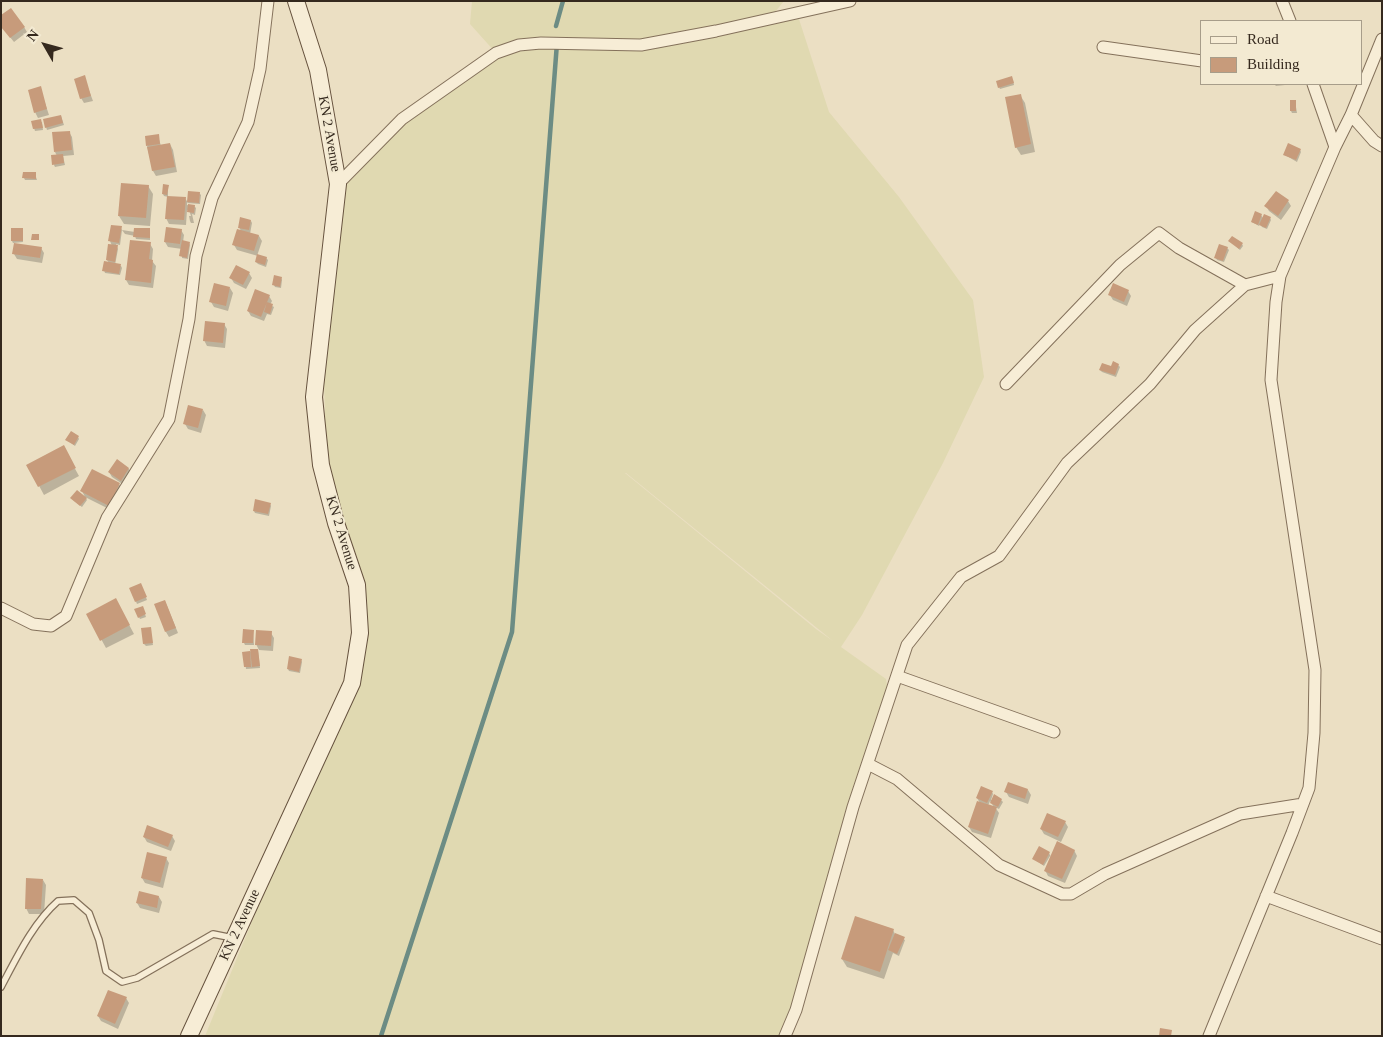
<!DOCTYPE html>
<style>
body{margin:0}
#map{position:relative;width:1383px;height:1037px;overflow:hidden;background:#ebdfc3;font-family:"Times New Roman",serif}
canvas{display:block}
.frame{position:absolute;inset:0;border:2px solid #35291e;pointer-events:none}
.legend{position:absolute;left:1200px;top:20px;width:162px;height:65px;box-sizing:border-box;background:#f3ead2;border:1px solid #a79d8a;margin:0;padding:6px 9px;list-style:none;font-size:15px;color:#35291e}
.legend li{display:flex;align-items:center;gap:10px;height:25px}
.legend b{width:25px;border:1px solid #a79d8a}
.north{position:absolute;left:20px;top:20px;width:50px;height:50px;-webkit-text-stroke:4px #f3ead2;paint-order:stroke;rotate:308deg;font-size:14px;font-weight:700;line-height:20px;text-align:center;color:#35291e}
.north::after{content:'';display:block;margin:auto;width:18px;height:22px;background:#35291e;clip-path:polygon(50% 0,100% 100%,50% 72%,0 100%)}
</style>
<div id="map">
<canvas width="1383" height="1037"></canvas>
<div class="frame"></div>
<ul class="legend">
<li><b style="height:6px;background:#f7edd6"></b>Road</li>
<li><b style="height:14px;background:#c79b7b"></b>Building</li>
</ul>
<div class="north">N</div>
</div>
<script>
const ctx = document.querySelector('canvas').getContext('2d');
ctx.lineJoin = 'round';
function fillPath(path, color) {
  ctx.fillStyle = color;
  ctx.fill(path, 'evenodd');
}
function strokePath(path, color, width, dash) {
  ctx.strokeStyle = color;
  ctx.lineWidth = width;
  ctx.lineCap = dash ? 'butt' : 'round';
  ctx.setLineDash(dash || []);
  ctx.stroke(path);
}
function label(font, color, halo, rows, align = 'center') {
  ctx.font = font + ' "Times New Roman",serif';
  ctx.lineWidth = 4;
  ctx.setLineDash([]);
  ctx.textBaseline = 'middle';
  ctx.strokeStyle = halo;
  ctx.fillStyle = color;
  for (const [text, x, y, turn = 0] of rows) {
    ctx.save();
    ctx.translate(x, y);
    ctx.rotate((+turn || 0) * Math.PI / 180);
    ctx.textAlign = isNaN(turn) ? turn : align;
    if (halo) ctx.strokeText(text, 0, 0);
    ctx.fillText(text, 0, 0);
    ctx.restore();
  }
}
fillPath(new Path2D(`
 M472,1H784L770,18L797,13L829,112L899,197L973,300L984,377L943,463L862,615L841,647L886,679L889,699L782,1036H205L326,741L358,649V559L324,476L325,410L322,330L338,184L414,111L496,53L470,24ZM625,473H626L833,641L816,629Z`), '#e0d9b1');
fillPath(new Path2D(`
 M1,26L24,27L27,32L14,42Z
 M84,77L93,101L84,103L81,98Z
 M1013,80L1014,85L1000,89L999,87Z
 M1274,84H1285V85L1276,86Z
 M40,88L49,115L38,118L35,112Z
 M1020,95L1025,103L1035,152L1021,155L1016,147Z
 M1295,101L1297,113H1292L1291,111Z
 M61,116L64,125L47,130L46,127Z
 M32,122H42L43,130L35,131Z
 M69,132L72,137L74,155L63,156L65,165L55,167L54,165L57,156L55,152Z
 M158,136L161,146L170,144L173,150L177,172L156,176L153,171L147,146Z
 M1300,150L1301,152L1297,162L1285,155Z
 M35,174L37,180H25L24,178Z
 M148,186L153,194L150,226L124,224L119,216Z
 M168,186V197L164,196L163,194Z
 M189,192L199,193L201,195L200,204L187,203V205L194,206L196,208L195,215L192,214L194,223H191L190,221L189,216H191L189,210H187L186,225L169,224L166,218L185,198L188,203Z
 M1288,201L1291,206L1281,220L1269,211L1266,206Z
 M1261,215L1263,218H1270L1271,220L1267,229L1262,227L1260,224L1259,226L1252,222Z
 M251,221L252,223L250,234L259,236L262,241L257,256L266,258L268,260L266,267L258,264L256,262L258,256L237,250L234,245L241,231L239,227Z
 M121,228L122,230L135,232L149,229L150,232V240L136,239L135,236L125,234L122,230L120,245L116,244L118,249L115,265L121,266L122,268L120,275L105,273L104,270L109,263L107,260L112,246L110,241Z
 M22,229L23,242L13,243L12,241Z
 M181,230L184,235L183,242L189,243L190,245L188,259L182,258V249L168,247L165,242Z
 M1230,241L1242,244L1243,246L1240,250Z
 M150,244L153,249L152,261L156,266L153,288L129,285L126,280Z
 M41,248L44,253L42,263L17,259L14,254Z
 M1227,248L1229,250L1224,262L1217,260L1216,258Z
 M249,273L252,278L246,289L234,283L231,278Z
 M281,278L282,280L281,288L275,287L274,285Z
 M230,288L233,293L228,311L214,307L211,302Z
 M1128,291L1131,296L1127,306L1113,300L1110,295Z
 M269,296L272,301L270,305L274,307L271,315L267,314L264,321L251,316L248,311Z
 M224,324L227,329L225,348L207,346L204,340Z
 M1118,365L1120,367L1116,377L1102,372L1100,370Z
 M203,410L206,415L201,433L188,429L185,424Z
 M78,437L79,439L75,446L67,440Z
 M63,447L79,476L44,495L28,465Z
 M117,461L129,469L131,474L124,485L112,477L109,472Z
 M119,484L122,489L111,510L85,497L87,500L82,507L73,500L85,497L82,491Z
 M270,504L271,506L269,516L255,513L254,511Z
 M142,587L147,600L137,604L131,589Z
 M116,600L134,634L106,648L88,615Z
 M165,601L178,633L169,637L166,632Z
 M143,609L146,617L140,619L139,617Z
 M150,628L153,645L146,646L144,644Z
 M253,631L254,645H245L244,643Z
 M271,633L274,638L273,651L259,650L256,644Z
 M258,650L260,668L246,669L244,653Z
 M301,660L302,662L300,673L289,671L288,669Z
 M1028,790L1031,795L1028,804L1009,797L1006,792Z
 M992,792L993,794L991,800H1001L1003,802L999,809L995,807L999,813L991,838L972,832L969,827L980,803L977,798ZM990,801L994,807L988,806Z
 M1065,822L1068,827L1061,842L1044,834L1041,829Z
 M172,836L175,841L171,851L147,842L144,837Z
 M1074,850L1077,856L1065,883L1048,876L1045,870Z
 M1049,853L1051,857L1050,856L1044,866L1034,859Z
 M166,858L169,863L163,888L145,883L142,878Z
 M43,880L46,885L44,914H29L26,908Z
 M159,897L162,902L159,913L140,908L137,903Z
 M893,930L895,934L905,940L899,956L893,953L884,979L847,967L842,959Z
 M126,998L129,1003L118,1029L101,1021L98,1016Z`), '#0003');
strokePath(new Path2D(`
 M556,26L563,1
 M381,1036L512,632L557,43`), '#6c8c84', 4.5);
fillPath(new Path2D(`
 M11,8L25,27L10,38L1,27V15Z
 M85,75L91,96L80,99L74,79Z
 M1012,76L1014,83L998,88L996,81Z
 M41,86L47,109L34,113L28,90Z
 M1021,94L1031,144L1015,148L1005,97Z
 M1290,100H1296V111H1290Z
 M61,115L63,123L45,128L43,119Z
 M41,119L43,128L33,129L31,121Z
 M70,131L72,150L54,152L52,132Z
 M159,134L160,144L146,146L145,136Z
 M170,143L175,167L152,171L147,147Z
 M1288,143L1301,149L1296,160L1283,155Z
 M63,154L64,163L52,165L51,155Z
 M23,172H36V179L22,178Z
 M121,183L149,185L146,218L118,216Z
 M163,184L169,185L167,195L162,194Z
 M188,191L200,192L199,203L187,202Z
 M1276,191L1289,200L1278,216L1264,206Z
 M167,196L186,197L184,220L165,219Z
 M188,204L195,205L194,213L187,212Z
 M1255,211L1262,214L1258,225L1251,222Z
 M1264,214L1271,217L1266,228L1259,225Z
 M240,217L251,220L249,230L238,228Z
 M111,225L122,226L119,243L108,241Z
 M166,227L182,229L180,244L164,242Z
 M11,228H23V241H11Z
 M134,228H150V238L133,237Z
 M237,229L259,235L254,251L232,245Z
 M32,234H39V240H31Z
 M1232,236L1243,243L1239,249L1228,241Z
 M130,240L151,242L149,259L153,260L151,283L125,280Z
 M182,240L190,242L187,258L179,256Z
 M14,243L42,247L40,258L12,254Z
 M108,244L118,245L115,262L106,260Z
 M1219,244L1228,247L1223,261L1214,258Z
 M257,254L267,257L265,265L255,262Z
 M104,261L121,264L119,274L102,271Z
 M236,265L250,272L243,285L229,278Z
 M274,275L282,277L280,287L272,285Z
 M214,283L230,287L226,306L209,302Z
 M1113,283L1129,290L1124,302L1108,295Z
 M255,289L270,295L261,317L247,311Z
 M267,302L273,304L270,314L264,312Z
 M205,321L225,323L223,343L203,341Z
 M1113,361L1119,364L1115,375L1099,370L1102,363L1111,366Z
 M188,405L203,409L198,428L183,424Z
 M71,431L79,436L74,445L65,440Z
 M64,445L76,468L38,487L26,465Z
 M117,459L129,468L121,481L108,472Z
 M92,469L120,483L109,506L80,491Z
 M77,490L87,498L80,506L70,498Z
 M255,499L271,503L268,514L253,511Z
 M141,583L147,597L135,602L129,588Z
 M116,598L130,625L100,641L86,614Z
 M165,600L176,628L165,632L154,604Z
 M143,606L146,614L138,618L134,609Z
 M151,627L153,643L143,644L141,628Z
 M243,629L254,630L253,643H242Z
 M256,630L272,631L271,646L255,645Z
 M250,649H258L260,666L252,667Z
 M250,651L251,667H244L242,652Z
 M289,656L302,659L299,672L287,669Z
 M1008,782L1028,789L1025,799L1004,792Z
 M981,786L993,791L987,803L976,798Z
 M994,794L1002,799L998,807L990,803Z
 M977,801L997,807L988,834L968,827Z
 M1047,813L1066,821L1058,837L1040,829Z
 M147,825L173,835L168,847L143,837Z
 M1057,841L1075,850L1062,879L1044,871Z
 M1039,846L1050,852L1043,865L1032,859Z
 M147,852L167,857L160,883L141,878Z
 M26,878L43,879L41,909H25Z
 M139,891L159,896L157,908L136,903Z
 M855,916L894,929L880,972L841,959Z
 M895,933L905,937L897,954L888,950Z
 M108,990L127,997L115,1024L97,1016Z
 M1160,1028L1172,1030L1171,1036H1159Z`), '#c79b7b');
const lane = new Path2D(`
 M1,987C17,957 33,923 58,901L74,900L89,913L99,940L106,971L122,982L137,978L213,934L233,938`);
const street = new Path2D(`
 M1282,1L1290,21
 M1103,47L1202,61
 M1313,84L1335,147
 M1351,115L1374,141L1382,146
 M338,184L402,119L496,53L519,45L541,43L641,45L716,31L850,1
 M1006,384L1120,265L1159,233L1179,248L1245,285
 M1,608L33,624L51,626L66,616L107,518L169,419L189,319L196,256L212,198L248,122L260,69L268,1
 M897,676L1054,732
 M868,764L897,779L999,865L1062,894H1071L1105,874L1240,814L1303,804
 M1266,896L1382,939
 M785,1036L796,1010L853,807L907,645L961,577L999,556L1067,463L1150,384L1195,330L1245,285L1280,276
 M1209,1036L1292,833L1309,788L1314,733L1315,670L1271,380L1276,302L1280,276L1335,147L1351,115L1382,39`);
const secondary = new Path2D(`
 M189,1036L352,683L360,633L357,585L336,523L321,465L314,397L338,184L318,70L296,1`);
strokePath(lane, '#84715b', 8);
strokePath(street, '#84715b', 13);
strokePath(secondary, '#66523e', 18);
strokePath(lane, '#f7edd6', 5.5);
strokePath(street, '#f7edd6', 11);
strokePath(secondary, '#f7edd6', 16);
label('14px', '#35291e', '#f3ead2', [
 ["KN 2 Avenue",329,134,80],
 ["KN 2 Avenue",341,533,73],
 ["KN 2 Avenue",240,925,-65]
]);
</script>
